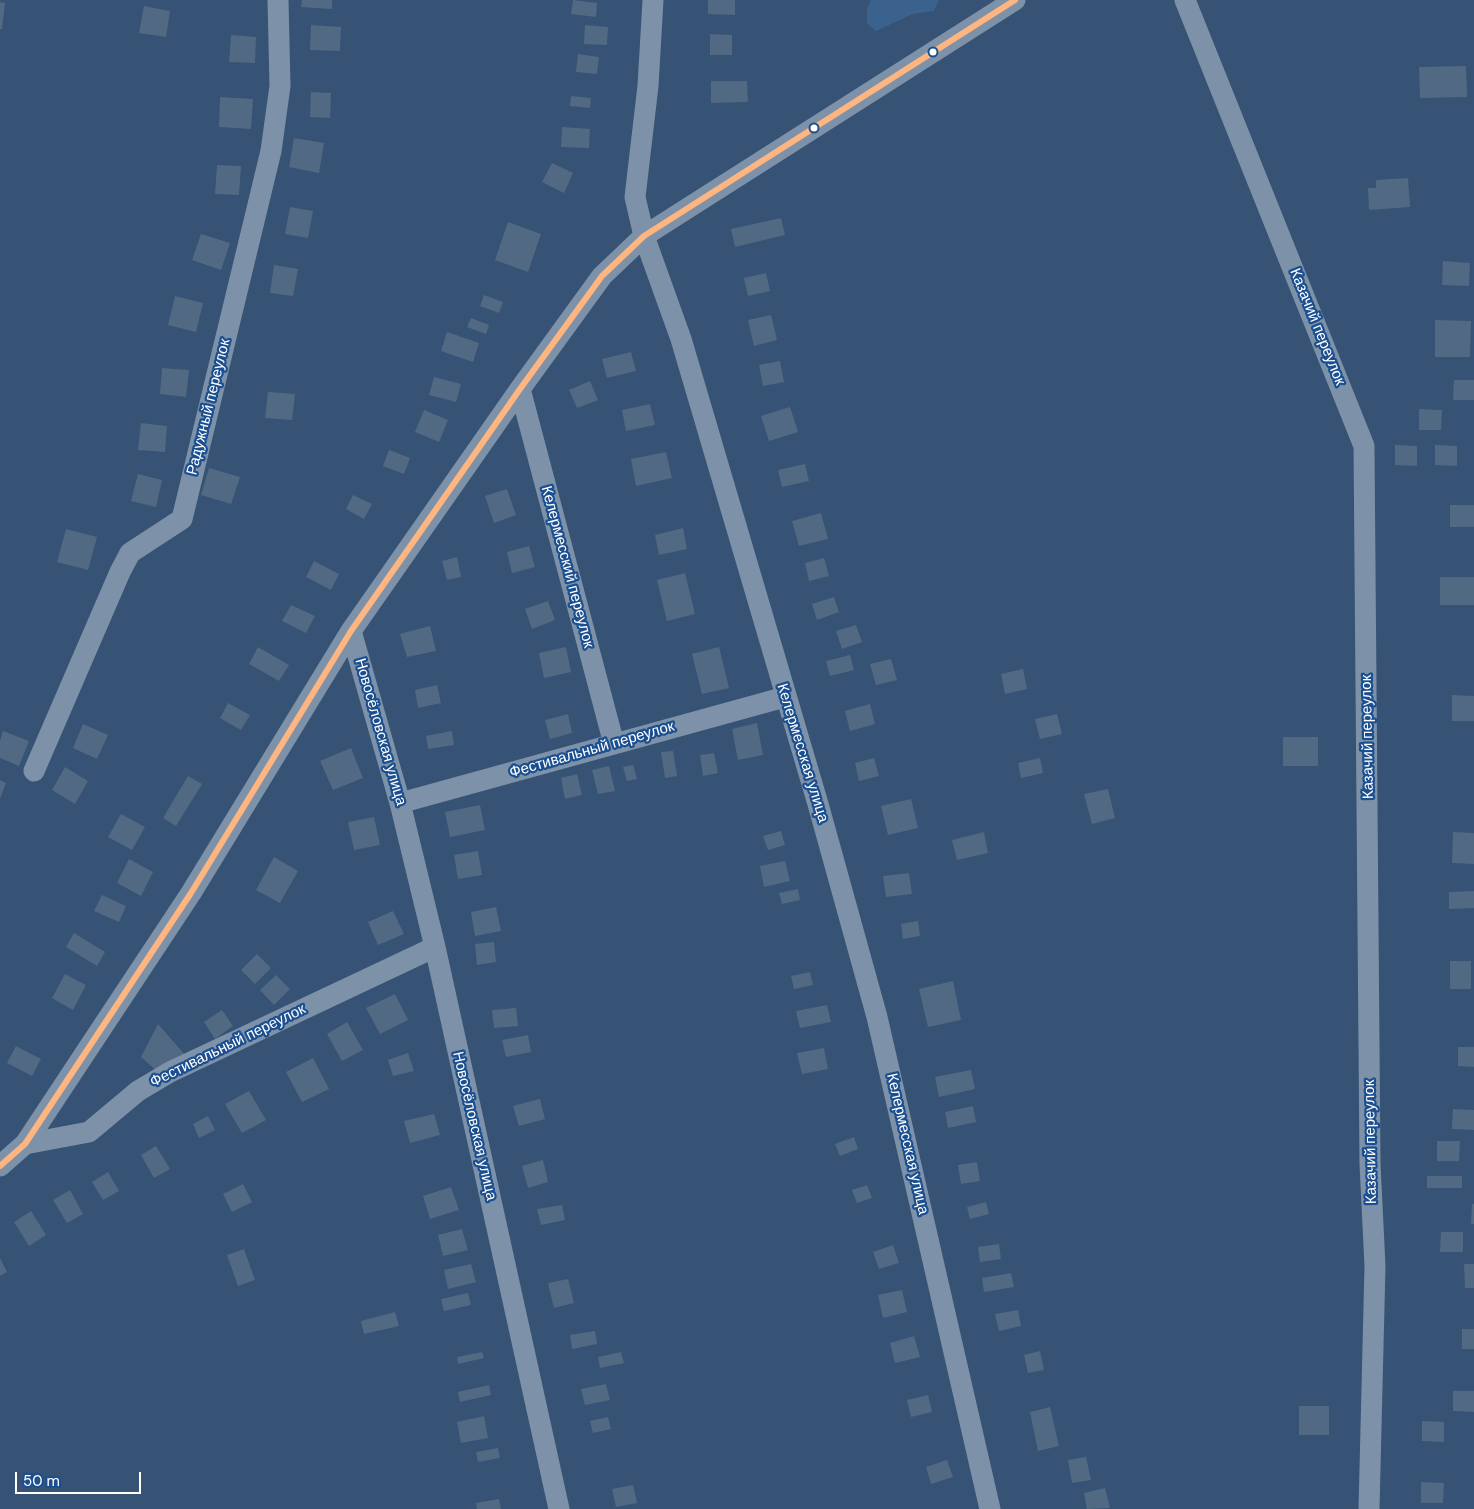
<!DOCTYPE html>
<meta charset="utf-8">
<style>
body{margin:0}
#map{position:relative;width:1474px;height:1509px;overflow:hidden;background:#365274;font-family:"DM Sans",sans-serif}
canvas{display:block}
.scale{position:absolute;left:15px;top:1472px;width:126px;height:22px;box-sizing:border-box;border:2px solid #fff;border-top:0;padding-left:6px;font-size:15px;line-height:18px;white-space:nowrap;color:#fff;-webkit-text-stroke:4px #1b4f8f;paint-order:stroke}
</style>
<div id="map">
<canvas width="1474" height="1509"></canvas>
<div class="scale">50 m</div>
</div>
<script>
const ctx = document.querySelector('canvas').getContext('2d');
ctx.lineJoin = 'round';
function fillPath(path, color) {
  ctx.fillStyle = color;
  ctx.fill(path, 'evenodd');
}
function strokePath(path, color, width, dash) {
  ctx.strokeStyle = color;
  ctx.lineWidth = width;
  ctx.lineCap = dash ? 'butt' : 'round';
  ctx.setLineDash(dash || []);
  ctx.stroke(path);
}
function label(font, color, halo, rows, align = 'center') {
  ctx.font = font + ' "DM Sans",sans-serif';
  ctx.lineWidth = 4.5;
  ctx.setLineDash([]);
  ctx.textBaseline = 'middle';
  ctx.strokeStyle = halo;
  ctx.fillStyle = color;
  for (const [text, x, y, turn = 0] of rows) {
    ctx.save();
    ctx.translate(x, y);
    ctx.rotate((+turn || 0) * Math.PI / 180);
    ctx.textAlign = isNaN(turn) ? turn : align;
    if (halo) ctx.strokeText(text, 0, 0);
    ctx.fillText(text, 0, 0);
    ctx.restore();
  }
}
fillPath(new Path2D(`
 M871,0H939L934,11L913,14L876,31L867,24V8Z`), '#3b618d');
fillPath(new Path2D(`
 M302,0H332V9L301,7Z
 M573,0L597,3L596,17L571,14Z
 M708,0H735V15L708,14Z
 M0,2L5,3L2,29H0Z
 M144,6L170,11L166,37L139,33Z
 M311,25L341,27L340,51L310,50Z
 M585,25L608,27L607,45L584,44Z
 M710,34L732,35V55H710Z
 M231,35L256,37L255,63L229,62Z
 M578,54L599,57L597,74L576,72Z
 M1466,66L1467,97L1420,98L1419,67Z
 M711,81H747L748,102L711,103Z
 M311,92L331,93L330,118L310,117Z
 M571,96L591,98L590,108L570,106Z
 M220,97L253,99L251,129L219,127Z
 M562,127L590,129L589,148L561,147Z
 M294,138L324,143L319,173L289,167Z
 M552,163L573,173L564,193L542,182Z
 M217,165L241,166L239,195L215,194Z
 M1408,178L1410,207L1369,210L1368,188H1376V180Z
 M290,207L313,211L308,238L285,234Z
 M781,218L785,235L735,247L731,229Z
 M508,222L541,234L528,272L495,260Z
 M201,234L230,243L221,270L192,260Z
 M1443,261L1470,263L1469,286L1442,285Z
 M274,265L298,269L293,296L270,293Z
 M766,273L770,291L748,296L744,278Z
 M484,295L503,302L499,313L480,306Z
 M175,296L203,303L196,332L168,325Z
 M771,315L777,340L754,346L748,320Z
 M471,318L489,325L486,334L467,327Z
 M1435,320L1471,321L1470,357H1435Z
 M447,332L479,343L473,362L441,351Z
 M631,352L636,371L607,378L602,359Z
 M780,361L784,382L763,386L759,365Z
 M162,368L189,370L186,397L160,394Z
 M434,377L461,384L456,402L429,395Z
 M1454,380H1474V400H1453Z
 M590,381L598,400L577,408L569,390Z
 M268,392L295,394L292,420L265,418Z
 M650,404L655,425L626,431L622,410Z
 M790,407L798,432L769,441L761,416Z
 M1419,409L1442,410L1441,430H1419Z
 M424,410L448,420L439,442L415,432Z
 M141,423L167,426L165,452L138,450Z
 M1395,445L1417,446V466L1395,465Z
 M1435,445L1457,446V466L1435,465Z
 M389,450L410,458L404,474L383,466Z
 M666,452L672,478L636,486L631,459Z
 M805,464L809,481L782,487L778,470Z
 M209,468L240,477L231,504L201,495Z
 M138,474L162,480L156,507L131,501Z
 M507,489L516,515L494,523L485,496Z
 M353,495L372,504L364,519L346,509Z
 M1450,505H1474V527H1450Z
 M821,513L828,539L799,546L792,521Z
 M683,528L687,549L659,555L655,535Z
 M66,529L97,537L88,570L57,562Z
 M529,546L535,567L512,573L507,552Z
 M457,557L461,577L447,580L442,561Z
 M824,558L829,576L809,581L805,563Z
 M314,561L339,574L331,590L306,577Z
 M685,573L695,614L667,621L657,580Z
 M1440,577H1474V605H1440Z
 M834,597L839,612L817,620L812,604Z
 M548,601L555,620L532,629L525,609Z
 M291,605L315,616L306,633L282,621Z
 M856,625L862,642L842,649L836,631Z
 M430,626L436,651L407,657L400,634Z
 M258,647L289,665L279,681L249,664Z
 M566,647L571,672L544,678L539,653Z
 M719,647L729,688L702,694L692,654Z
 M850,655L854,670L830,676L826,661Z
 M891,659L897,680L876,685L870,664Z
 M1023,669L1027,689L1005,694L1001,674Z
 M437,685L441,703L418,708L415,690Z
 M1452,695L1474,696V721H1452Z
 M228,703L250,715L241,730L220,718Z
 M870,704L875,724L850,731L845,711Z
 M568,714L572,733L550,739L545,720Z
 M1057,714L1062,734L1040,739L1035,719Z
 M757,723L763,755L738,760L732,729Z
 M83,724L108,735L97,759L73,748Z
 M3,731L29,741L19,766L0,758V741Z
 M452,731L454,745L428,749L426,736Z
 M1283,737H1318V766H1283Z
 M351,748L363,778L333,790L320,761Z
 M673,751L677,776L665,778L661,752Z
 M714,753L718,773L703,776L700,755Z
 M874,758L879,776L859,781L855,763Z
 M1040,758L1043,773L1021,778L1018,763Z
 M633,765L637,779L627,781L623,767Z
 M609,766L615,791L598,794L592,770Z
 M65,767L88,781L75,804L52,790Z
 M577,774L582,795L565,799L561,778Z
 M188,776L202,784L176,826L163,818Z
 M0,780L6,783L0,799Z
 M1108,789L1115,818L1092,824L1084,794Z
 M911,799L918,828L888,835L881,806Z
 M480,805L485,830L450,837L445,812Z
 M121,814L145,827L132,850L108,837Z
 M374,817L380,845L354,850L348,822Z
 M781,831L785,845L768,850L763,836Z
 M984,832L988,853L957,860L952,840Z
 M1453,832L1474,833V864L1452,863Z
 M478,851L482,875L458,879L454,855Z
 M274,857L298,871L280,903L256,890Z
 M129,859L153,872L141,896L117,883Z
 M785,861L790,881L764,887L760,866Z
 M909,873L912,894L886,897L883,876Z
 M798,889L800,900L782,904L779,893Z
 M1474,891V908L1449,909V892Z
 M102,895L126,906L119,922L94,911Z
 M496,907L501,931L475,936L471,912Z
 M393,911L404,934L378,945L368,922Z
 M918,921L920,936L903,939L901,924Z
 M74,933L105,952L97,966L66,947Z
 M494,942L496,962L477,965L475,944Z
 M257,954L271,968L255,984L241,970Z
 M1450,961H1471V989H1450Z
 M810,972L813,985L794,989L791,976Z
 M65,974L86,985L73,1010L52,998Z
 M276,975L290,989L274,1005L260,990Z
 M953,981L961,1020L928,1027L919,989Z
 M395,994L408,1020L380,1034L366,1008Z
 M827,1005L831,1022L800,1028L796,1011Z
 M516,1008L518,1026L494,1028L492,1010Z
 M222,1010L233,1026L215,1039L204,1022Z
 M347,1022L363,1050L342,1061L327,1034Z
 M158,1024L186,1056L157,1071L141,1057Z
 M528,1035L531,1052L506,1057L502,1040Z
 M16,1046L41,1059L32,1076L7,1063Z
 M1458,1047H1474V1067L1458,1066Z
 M824,1048L828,1069L802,1074L797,1053Z
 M408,1053L414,1071L393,1076L388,1060Z
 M313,1058L329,1089L302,1102L286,1072Z
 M971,1070L975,1089L939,1097L935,1077Z
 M249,1091L266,1120L242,1133L225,1104Z
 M540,1099L545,1119L519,1126L513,1106Z
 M973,1106L976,1122L948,1128L945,1112Z
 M1453,1109L1474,1110V1130L1452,1129Z
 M434,1114L440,1135L410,1143L404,1121Z
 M208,1116L215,1130L199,1138L193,1124Z
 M854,1137L858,1149L840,1156L835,1144Z
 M1437,1141H1460L1459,1161H1437Z
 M156,1146L170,1169L154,1178L141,1155Z
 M543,1160L548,1182L528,1188L522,1166Z
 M977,1162L980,1181L961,1184L958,1165Z
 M108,1172L119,1191L103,1200L92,1182Z
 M1427,1176H1462V1188H1427Z
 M243,1184L252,1202L232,1212L223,1194Z
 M867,1185L872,1198L857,1203L852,1190Z
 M451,1187L459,1210L430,1219L423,1196Z
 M70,1190L83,1214L67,1223L53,1200Z
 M986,1202L989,1214L970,1219L967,1207Z
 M1472,1204H1474V1224H1471Z
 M562,1205L565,1220L541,1225L537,1209Z
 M31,1211L46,1235L29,1246L14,1222Z
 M462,1229L468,1250L443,1256L438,1235Z
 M1441,1232H1463V1252H1440Z
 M999,1244L1001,1259L980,1262L978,1247Z
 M893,1245L899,1263L879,1269L873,1252Z
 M244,1249L255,1280L238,1286L227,1255Z
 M0,1258L7,1272L0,1276Z
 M471,1264L476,1282L448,1289L444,1270Z
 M1464,1264H1474V1288H1465Z
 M1011,1273L1014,1287L984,1292L982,1278Z
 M568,1279L574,1303L554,1308L548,1283Z
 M902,1290L907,1312L883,1318L878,1295Z
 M468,1293L471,1305L444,1311L441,1299Z
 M1018,1310L1021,1326L999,1331L995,1314Z
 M395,1312L399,1326L364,1334L361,1321Z
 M1462,1329H1474V1349H1462Z
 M595,1331L597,1344L572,1349L570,1335Z
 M914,1336L920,1357L895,1363L890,1343Z
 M1040,1351L1044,1370L1028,1373L1024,1355Z
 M482,1352L484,1358L458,1364L457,1357Z
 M621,1352L624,1363L600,1368L598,1357Z
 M606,1384L610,1400L585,1405L581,1389Z
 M489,1385L491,1395L460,1402L458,1392Z
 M1453,1391H1474V1412L1453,1411Z
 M928,1395L932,1412L911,1417L907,1400Z
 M1299,1406H1329V1435H1299Z
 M1050,1407L1059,1446L1038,1451L1030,1412Z
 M484,1416L488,1438L461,1443L457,1422Z
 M608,1417L611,1429L593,1433L590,1421Z
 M1422,1421L1444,1422V1442L1422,1441Z
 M498,1448L500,1458L478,1462L476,1452Z
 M1086,1457L1091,1480L1072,1483L1068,1460Z
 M947,1460L953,1477L931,1484L926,1467Z
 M1421,1482L1444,1483L1443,1503H1421Z
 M633,1485L637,1503L616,1507L612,1489Z
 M1105,1488L1110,1508L1087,1509L1084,1493Z
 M499,1499L501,1509H477L476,1503Z`), '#526984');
strokePath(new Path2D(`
 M653,0L648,86L635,197L644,236L681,339L818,804L877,1017L990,1509
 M1185,0L1364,446L1370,1164L1375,1266L1369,1509
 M520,389L614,744
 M351,631L400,803L435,947L559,1509
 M34,771L120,572L130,553L182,519L271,151L280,86L278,0
 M400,803L785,697
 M25,1144L89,1132L138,1091L170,1072L435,947
 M0,1166L25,1144L191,893L351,631L520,389L602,276L644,236L1015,0`), '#7d92a8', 21);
strokePath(new Path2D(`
 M0,1166L25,1144L191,893L351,631L520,389L602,276L644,236L1015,0`), '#ffb580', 6);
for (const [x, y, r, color] of [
 [933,52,4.5,"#fff"],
 [814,128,4.5,"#fff"]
]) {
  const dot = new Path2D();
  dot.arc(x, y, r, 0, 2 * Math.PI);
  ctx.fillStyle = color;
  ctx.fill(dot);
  strokePath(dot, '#1b4f8f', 2);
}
label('15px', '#fff', '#1b4f8f', [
 ["Казачий переулок",1317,327,68],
 ["Радужный переулок",209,407,-76],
 ["Келермесский переулок",567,567,75],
 ["Новосёловская улица",380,732,74],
 ["Казачий переулок",1368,737,-91],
 ["Фестивальный переулок",592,750,-16],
 ["Келермесская улица",802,753,73],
 ["Фестивальный переулок",228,1046,-26],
 ["Новосёловская улица",474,1126,77],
 ["Казачий переулок",1371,1142,-91],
 ["Келермесская улица",907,1144,77]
]);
</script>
